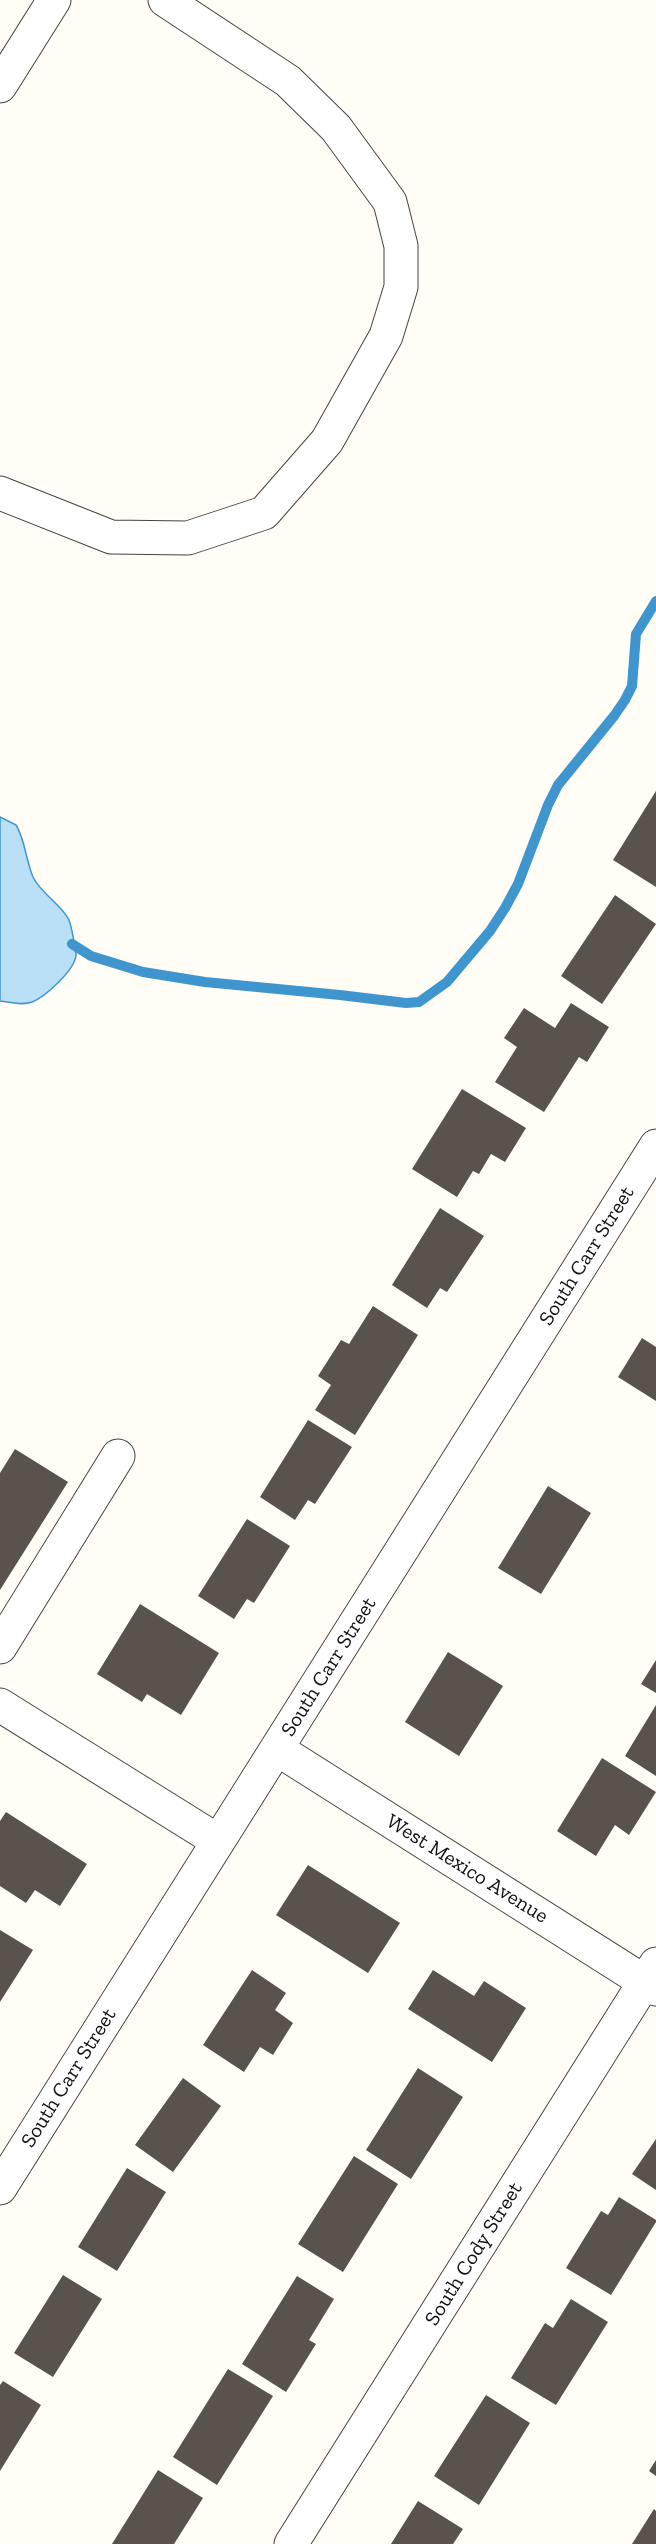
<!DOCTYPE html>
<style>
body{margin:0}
canvas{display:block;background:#fffdf5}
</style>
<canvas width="656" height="2544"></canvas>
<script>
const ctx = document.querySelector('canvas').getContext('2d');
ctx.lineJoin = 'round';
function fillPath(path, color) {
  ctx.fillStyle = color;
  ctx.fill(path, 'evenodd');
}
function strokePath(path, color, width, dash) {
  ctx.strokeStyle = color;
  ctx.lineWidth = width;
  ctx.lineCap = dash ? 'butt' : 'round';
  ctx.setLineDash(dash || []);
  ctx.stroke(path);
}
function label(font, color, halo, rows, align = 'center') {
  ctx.font = font + ' "Zilla Slab",serif';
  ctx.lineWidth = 6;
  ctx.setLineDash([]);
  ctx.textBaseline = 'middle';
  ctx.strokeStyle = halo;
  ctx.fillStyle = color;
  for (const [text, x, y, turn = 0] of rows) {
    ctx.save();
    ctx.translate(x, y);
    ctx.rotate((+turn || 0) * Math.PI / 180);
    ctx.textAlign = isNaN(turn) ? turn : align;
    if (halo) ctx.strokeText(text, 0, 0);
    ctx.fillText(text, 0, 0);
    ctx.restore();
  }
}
const water = new Path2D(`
 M0,817L16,825C25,839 26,861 33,877C42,895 61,904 69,920C71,924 76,951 76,955C75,970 45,997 32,1002C22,1006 11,1002 0,1001Z`);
fillPath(water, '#b9e0f7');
strokePath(water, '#3f96cf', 1.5);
strokePath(new Path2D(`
 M72,944L91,956L143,972L205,982L340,995L406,1003L419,1002L447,982L490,931L505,908L518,884L548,805L558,785L614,716L625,700L632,686L636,634L656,601`), '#3f96cf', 10);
fillPath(new Path2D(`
 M656,791V887L613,860Z
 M615,895L656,924L602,1004L561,976Z
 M571,1003L609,1027L587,1062L579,1057L544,1112L495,1082L517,1047L504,1038L524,1008L555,1028Z
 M462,1089L526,1128L505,1162L491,1154L479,1174L473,1171L457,1197L412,1169Z
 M440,1208L484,1236L447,1292L440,1288L427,1308L392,1285Z
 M373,1306L418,1335L355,1435L315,1410L331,1385L318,1376L341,1340L349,1344Z
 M642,1338L656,1347V1401L618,1377Z
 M308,1420L352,1447L315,1504L308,1500L295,1520L260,1497Z
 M15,1449L68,1482L0,1590V1473Z
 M548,1486L591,1513L541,1594L498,1568Z
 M247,1519L290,1546L254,1603L247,1599L234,1619L198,1596Z
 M140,1604L219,1653L181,1715L147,1694L142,1702L97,1674Z
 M448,1652L503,1686L459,1756L405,1722Z
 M656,1660V1693L641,1684Z
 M656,1705V1776L625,1756Z
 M602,1758L656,1792L629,1835L615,1825L596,1856L557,1831Z
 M6,1812L87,1864L60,1906L35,1890L26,1903L0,1886V1821Z
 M308,1865L400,1923L368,1973L276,1915Z
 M0,1930L33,1950L0,2002Z
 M252,1970L286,1993L275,2010L293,2023L273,2055L260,2047L244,2072L203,2045Z
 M433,1970L474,1996L484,1981L526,2008L492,2062L408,2009Z
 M418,2068L463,2097L411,2179L366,2150Z
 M183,2078L221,2106L173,2172L135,2145Z
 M656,2139V2190L632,2174Z
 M354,2156L398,2184L343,2272L298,2244Z
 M127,2168L166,2192L117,2271L78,2247Z
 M619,2197L656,2220V2222L611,2295L566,2268L601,2211L608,2215Z
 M63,2275L102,2299L53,2377L14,2353Z
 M297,2276L334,2299L309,2340L316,2344L286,2392L242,2364Z
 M571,2299L608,2322L556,2405L511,2378L545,2323L553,2328Z
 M228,2369L273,2396L217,2485L173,2457Z
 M3,2381L41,2405L0,2471V2385Z
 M486,2395L530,2423L479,2505L434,2476Z
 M656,2460V2476L649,2471Z
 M158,2470L203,2498L174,2544H112Z
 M418,2501L463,2529L453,2544H391Z
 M654,2509L656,2511V2544H632Z`), '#5a524d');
const minor = new Path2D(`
 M0,86L54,0
 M0,493L111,537L188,538L264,513L327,441L386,336L401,287V246L390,202L336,128L288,81L165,0
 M0,1647L118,1456
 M0,1705L218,1841
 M277,1749L656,1989
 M0,2188L656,1146
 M291,2544L656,1964`);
strokePath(minor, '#444', 35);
strokePath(minor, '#fff', 33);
label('21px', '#111', '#fff', [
 ["South Carr Street",587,1256,-58],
 ["South Carr Street",329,1667,-58],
 ["West Mexico Avenue",467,1869,32],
 ["South Carr Street",69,2078,-58],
 ["South Cody Street",474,2254,-58]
]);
</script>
